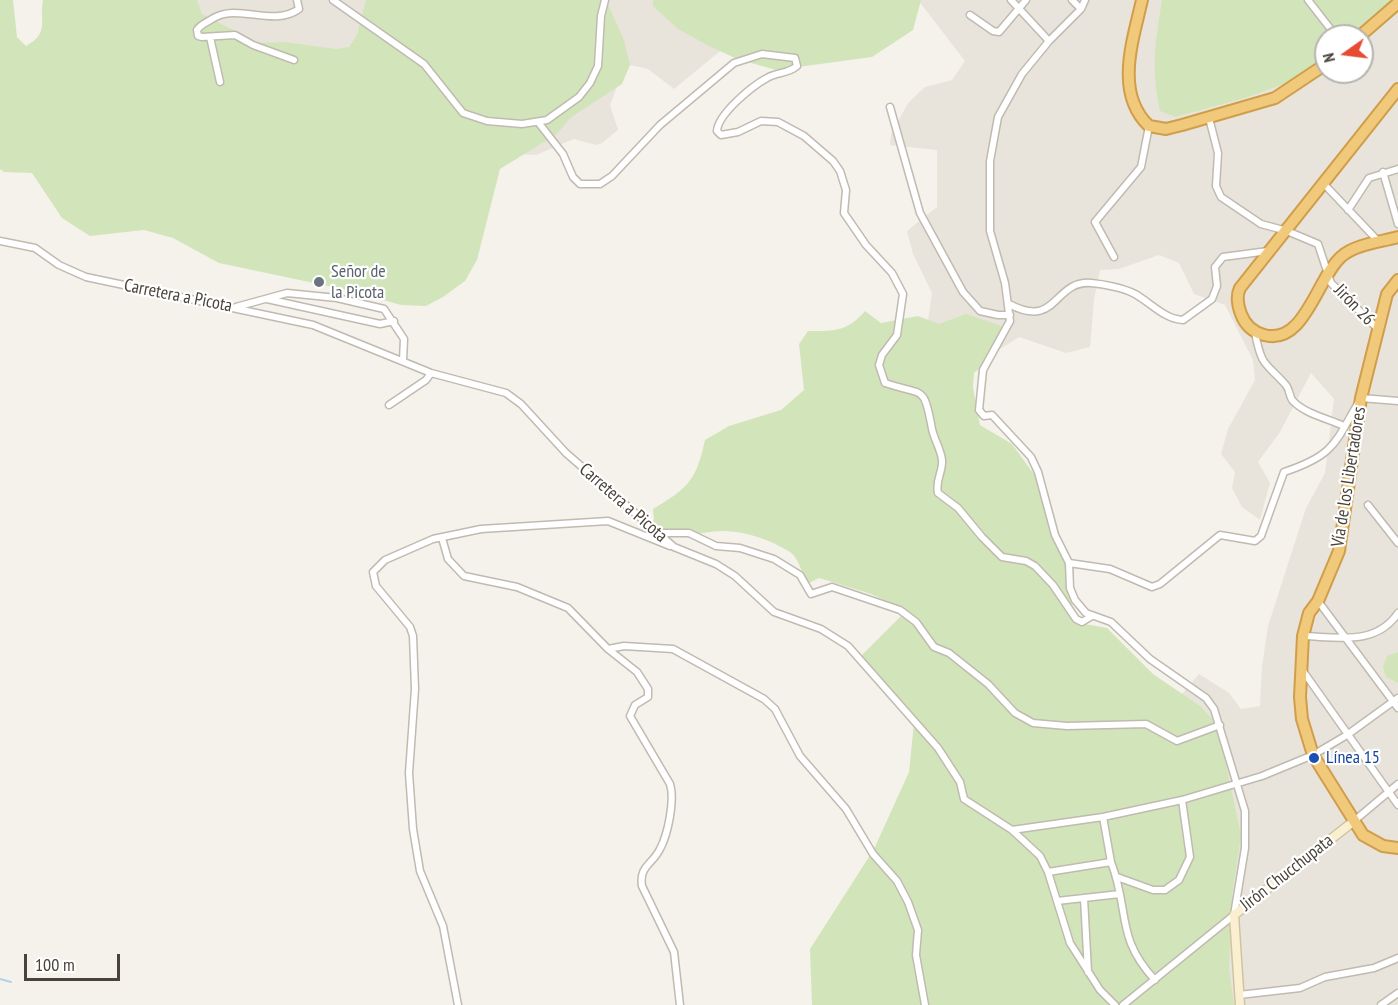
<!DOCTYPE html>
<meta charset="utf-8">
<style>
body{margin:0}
#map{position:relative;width:1398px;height:1005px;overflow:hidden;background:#f5f2ec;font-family:"PT Sans Narrow",sans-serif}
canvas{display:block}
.north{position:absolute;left:1314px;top:24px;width:60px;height:60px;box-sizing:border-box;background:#fff;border:2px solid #b6b4b0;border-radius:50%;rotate:256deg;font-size:16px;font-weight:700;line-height:24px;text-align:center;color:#49433a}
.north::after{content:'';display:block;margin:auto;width:21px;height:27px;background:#e74b32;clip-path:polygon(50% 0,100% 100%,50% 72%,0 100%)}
.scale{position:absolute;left:24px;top:954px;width:96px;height:27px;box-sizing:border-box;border:3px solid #49433a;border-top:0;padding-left:8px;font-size:18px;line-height:21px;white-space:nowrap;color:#49433a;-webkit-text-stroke:4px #fff;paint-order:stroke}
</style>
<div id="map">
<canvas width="1398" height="1005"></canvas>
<div class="north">N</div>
<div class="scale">100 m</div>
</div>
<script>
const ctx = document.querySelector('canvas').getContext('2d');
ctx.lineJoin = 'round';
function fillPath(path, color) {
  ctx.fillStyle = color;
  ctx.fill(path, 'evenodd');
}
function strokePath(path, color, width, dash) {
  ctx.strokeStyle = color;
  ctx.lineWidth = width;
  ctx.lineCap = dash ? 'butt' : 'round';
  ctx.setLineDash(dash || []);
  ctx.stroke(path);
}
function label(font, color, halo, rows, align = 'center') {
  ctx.font = font + ' "PT Sans Narrow",sans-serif';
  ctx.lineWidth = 4.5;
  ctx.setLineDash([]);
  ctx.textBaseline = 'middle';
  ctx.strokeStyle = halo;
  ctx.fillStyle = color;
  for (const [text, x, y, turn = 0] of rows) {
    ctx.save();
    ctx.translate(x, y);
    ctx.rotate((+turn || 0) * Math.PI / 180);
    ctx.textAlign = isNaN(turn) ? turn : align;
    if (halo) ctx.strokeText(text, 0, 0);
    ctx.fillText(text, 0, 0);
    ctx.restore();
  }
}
fillPath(new Path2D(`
 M181,0H692L730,43L674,89L648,69L630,65L620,79L610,105L618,130L602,143L596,145L574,139L536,155L484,152L182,50Z
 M918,0H1398V1005H1038L1165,714L1199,674L1229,693L1241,709L1260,706L1262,666L1268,626L1306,508L1325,473L1334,399L1311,373L1280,432L1258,462L1270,483L1260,520L1242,507L1232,488L1235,472L1221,454L1228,429L1255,380L1253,360L1225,305L1194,294L1179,263L1159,255L1119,269L1100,270L1094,299L1090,347L1066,353L1019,337L972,367L925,341L932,293L913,254L907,231L937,207V150L890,145L891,134L908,103L925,87L952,80L965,61ZM1326,36H1362V72H1326Z`), '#e8e4db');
fillPath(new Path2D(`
 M0,0H13L17,37L26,46C50,33 39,21 43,0H197L202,14L258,43L285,42L336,49L349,47L357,35L366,0H606L624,40L630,65L622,84L570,118L557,134L500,169L477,260L465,281L443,297L426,306L401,305L347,290L219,263L173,238L144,230L90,236L62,218L32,173L4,172L0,169Z
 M653,0H921L913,30L872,57L776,70L737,59L709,46L678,29L653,6Z
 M1162,0H1393L1351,36H1326V56L1284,84L1242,99L1175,117L1160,111C1151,68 1155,43 1162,0Z
 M865,311L881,323L918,316L939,324L966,314L1008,328L990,360L974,373L973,387L980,425L1012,444L1036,477L1069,568L1073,612L1085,624L1107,628L1153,674L1200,706L1218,725L1241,836L1232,896L1229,968L1234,1005H812L810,949L874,849L909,772L914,723L858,659L906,611L871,594L819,578L809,583C801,575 800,559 790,552C770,540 749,532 725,531C701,530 671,545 650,526L654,519L653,509C688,488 696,481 705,440L729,426L781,410L804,390L799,344L808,331C834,331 847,332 865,311Z
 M1398,652V683L1386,677L1383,667L1387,656Z`), '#d2e5ba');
strokePath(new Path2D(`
 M0,979L11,982`), '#afd3eb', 2);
const street = new Path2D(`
 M333,0L424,64L463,113L487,121L522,124L547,120L579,97L590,83L598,66L601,16L605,0
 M1011,0L1049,41
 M1072,0L1081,9
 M1085,0L1081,9L1049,41L1022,74L998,117L990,161V231L1005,283L1010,321L983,370L979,410L984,416L992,415L1031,457L1038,472L1055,535L1069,563L1070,588L1075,600L1086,613L1111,622L1150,659L1206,698L1214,709L1245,811V848L1234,915L1123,1005
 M1308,0L1336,36
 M970,15L993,31L999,32L1026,0
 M210,37L220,82
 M294,60L253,45L235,35L202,37L198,36L197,30C201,24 206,23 212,19C238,2 272,28 299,9L297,0
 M890,107L920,213L963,292L980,311L998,315H1010
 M1209,118L1218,153L1216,186L1221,197L1261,224L1287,231L1318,244L1331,283L1378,329
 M538,122L563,154L573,177L580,184H600L612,176L660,125L734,63L762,54L795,58L797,66C788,74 777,72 767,78C752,86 718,114 717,131L721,135L738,132L761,121L778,122L804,136L833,161L840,171L846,190L844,213L866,245L892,273L903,294L897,335L882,355L879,365L885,383C924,396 924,384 932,429C934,439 941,450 942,460C943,472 935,480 938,493L958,508L982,537L1002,557L1026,561L1035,566L1053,585L1076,619L1082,622L1092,616
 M1383,172L1398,224
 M1324,184L1379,242
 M1348,210L1369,178L1398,169
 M0,241L35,248L59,265L86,277L313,325L431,373L506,393L521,404L566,453L674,547L716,564L735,576L774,612L821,629L848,646L938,748L960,782L964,799L1012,830L1040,856L1048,872L1070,943L1100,990L1115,1005
 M1114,257L1095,222L1141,167L1149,126
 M267,299L380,324L394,321
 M1009,304C1058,330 1053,280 1091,283C1103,284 1124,288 1135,294C1151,303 1164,319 1183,320L1212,299L1217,286L1215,267L1223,257L1268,251
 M236,307L287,293L337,298L384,309L404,339L403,360
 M1255,333C1262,367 1264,361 1285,384C1290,389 1289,397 1293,401C1305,414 1329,419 1344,426
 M389,405L426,380L431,373
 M1368,505L1398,543
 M657,533H689L716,546L740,548L774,559L800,575L811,594L832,587L900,610L916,622L934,647L949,653L988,684L1015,713L1033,723L1067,726L1146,724L1177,741L1220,725
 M442,538L448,559L464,576L517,587L568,608L608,649L637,672L648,689V697L635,705L630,716L670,784C675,800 668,834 660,849C652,865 639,866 642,886L674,952L680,1005
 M1069,563L1110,569L1152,587L1160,584L1220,535L1255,541L1261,536L1284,472C1336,455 1335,442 1361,398L1398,401
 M1318,601L1398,708
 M1303,636C1338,637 1376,646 1398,613
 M608,649L624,646L673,649L764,699L775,709L800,756L846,809L873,854L897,881L908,902L918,930L916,955L925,1005
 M1303,671L1398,805
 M1103,817L1111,862
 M1354,821L1398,784
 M1012,830L1103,817L1182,800L1262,776L1313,755L1347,735L1398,698
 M1048,872L1111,862C1130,911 1115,937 1155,980
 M1117,877L1153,890H1165L1179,880L1190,857L1182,800
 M1084,898L1088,972
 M1057,901L1120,894
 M1239,995L1300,988L1325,977L1374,968L1398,958
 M458,1005L443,926L420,871L413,829L409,773L415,689L413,636L410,627L376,586L373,572L385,560L433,539L481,529L608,521L670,546
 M1381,1005L1398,993`);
const secondary = new Path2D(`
 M1240,1005L1234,915L1354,821`);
const highway = new Path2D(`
 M1142,0C1133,40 1114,93 1149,126L1166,129L1182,125L1275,98L1326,64
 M1360,36L1398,3
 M1398,89L1240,288C1236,296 1238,306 1241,314C1245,325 1253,332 1264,335C1305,346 1317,277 1342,256C1356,244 1381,242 1398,237
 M1398,280L1387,294L1361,398L1339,551L1318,601L1309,613L1303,636L1300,697L1302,719L1313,755L1363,835L1383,846L1398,848`);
strokePath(street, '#c0bab0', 9);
strokePath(secondary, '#d0c3a0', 11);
strokePath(highway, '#d09e4b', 14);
strokePath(street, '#fff', 6);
strokePath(secondary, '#faf0d1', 8);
strokePath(highway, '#f1c97b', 10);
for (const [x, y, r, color] of [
 [319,282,6,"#6b7280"],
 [1314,758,6,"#1a4fb4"]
]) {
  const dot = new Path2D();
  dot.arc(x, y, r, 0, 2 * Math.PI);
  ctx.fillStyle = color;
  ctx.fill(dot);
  strokePath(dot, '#fff', 2);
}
label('18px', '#5b616d', '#fff', [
 ["Señor de",331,272],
 ["la Picota",331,293]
], 'left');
label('18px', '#49433a', '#fff', [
 ["Carretera a Picota",178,296,11],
 ["Jirón 26",1354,305,46],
 ["Vía de los Libertadores",1349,477,-81],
 ["Carretera a Picota",623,503,41],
 ["Jirón Chucchupata",1287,873,-38]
]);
label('18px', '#164399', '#fff', [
 ["Línea 15",1326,758]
], 'left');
</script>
